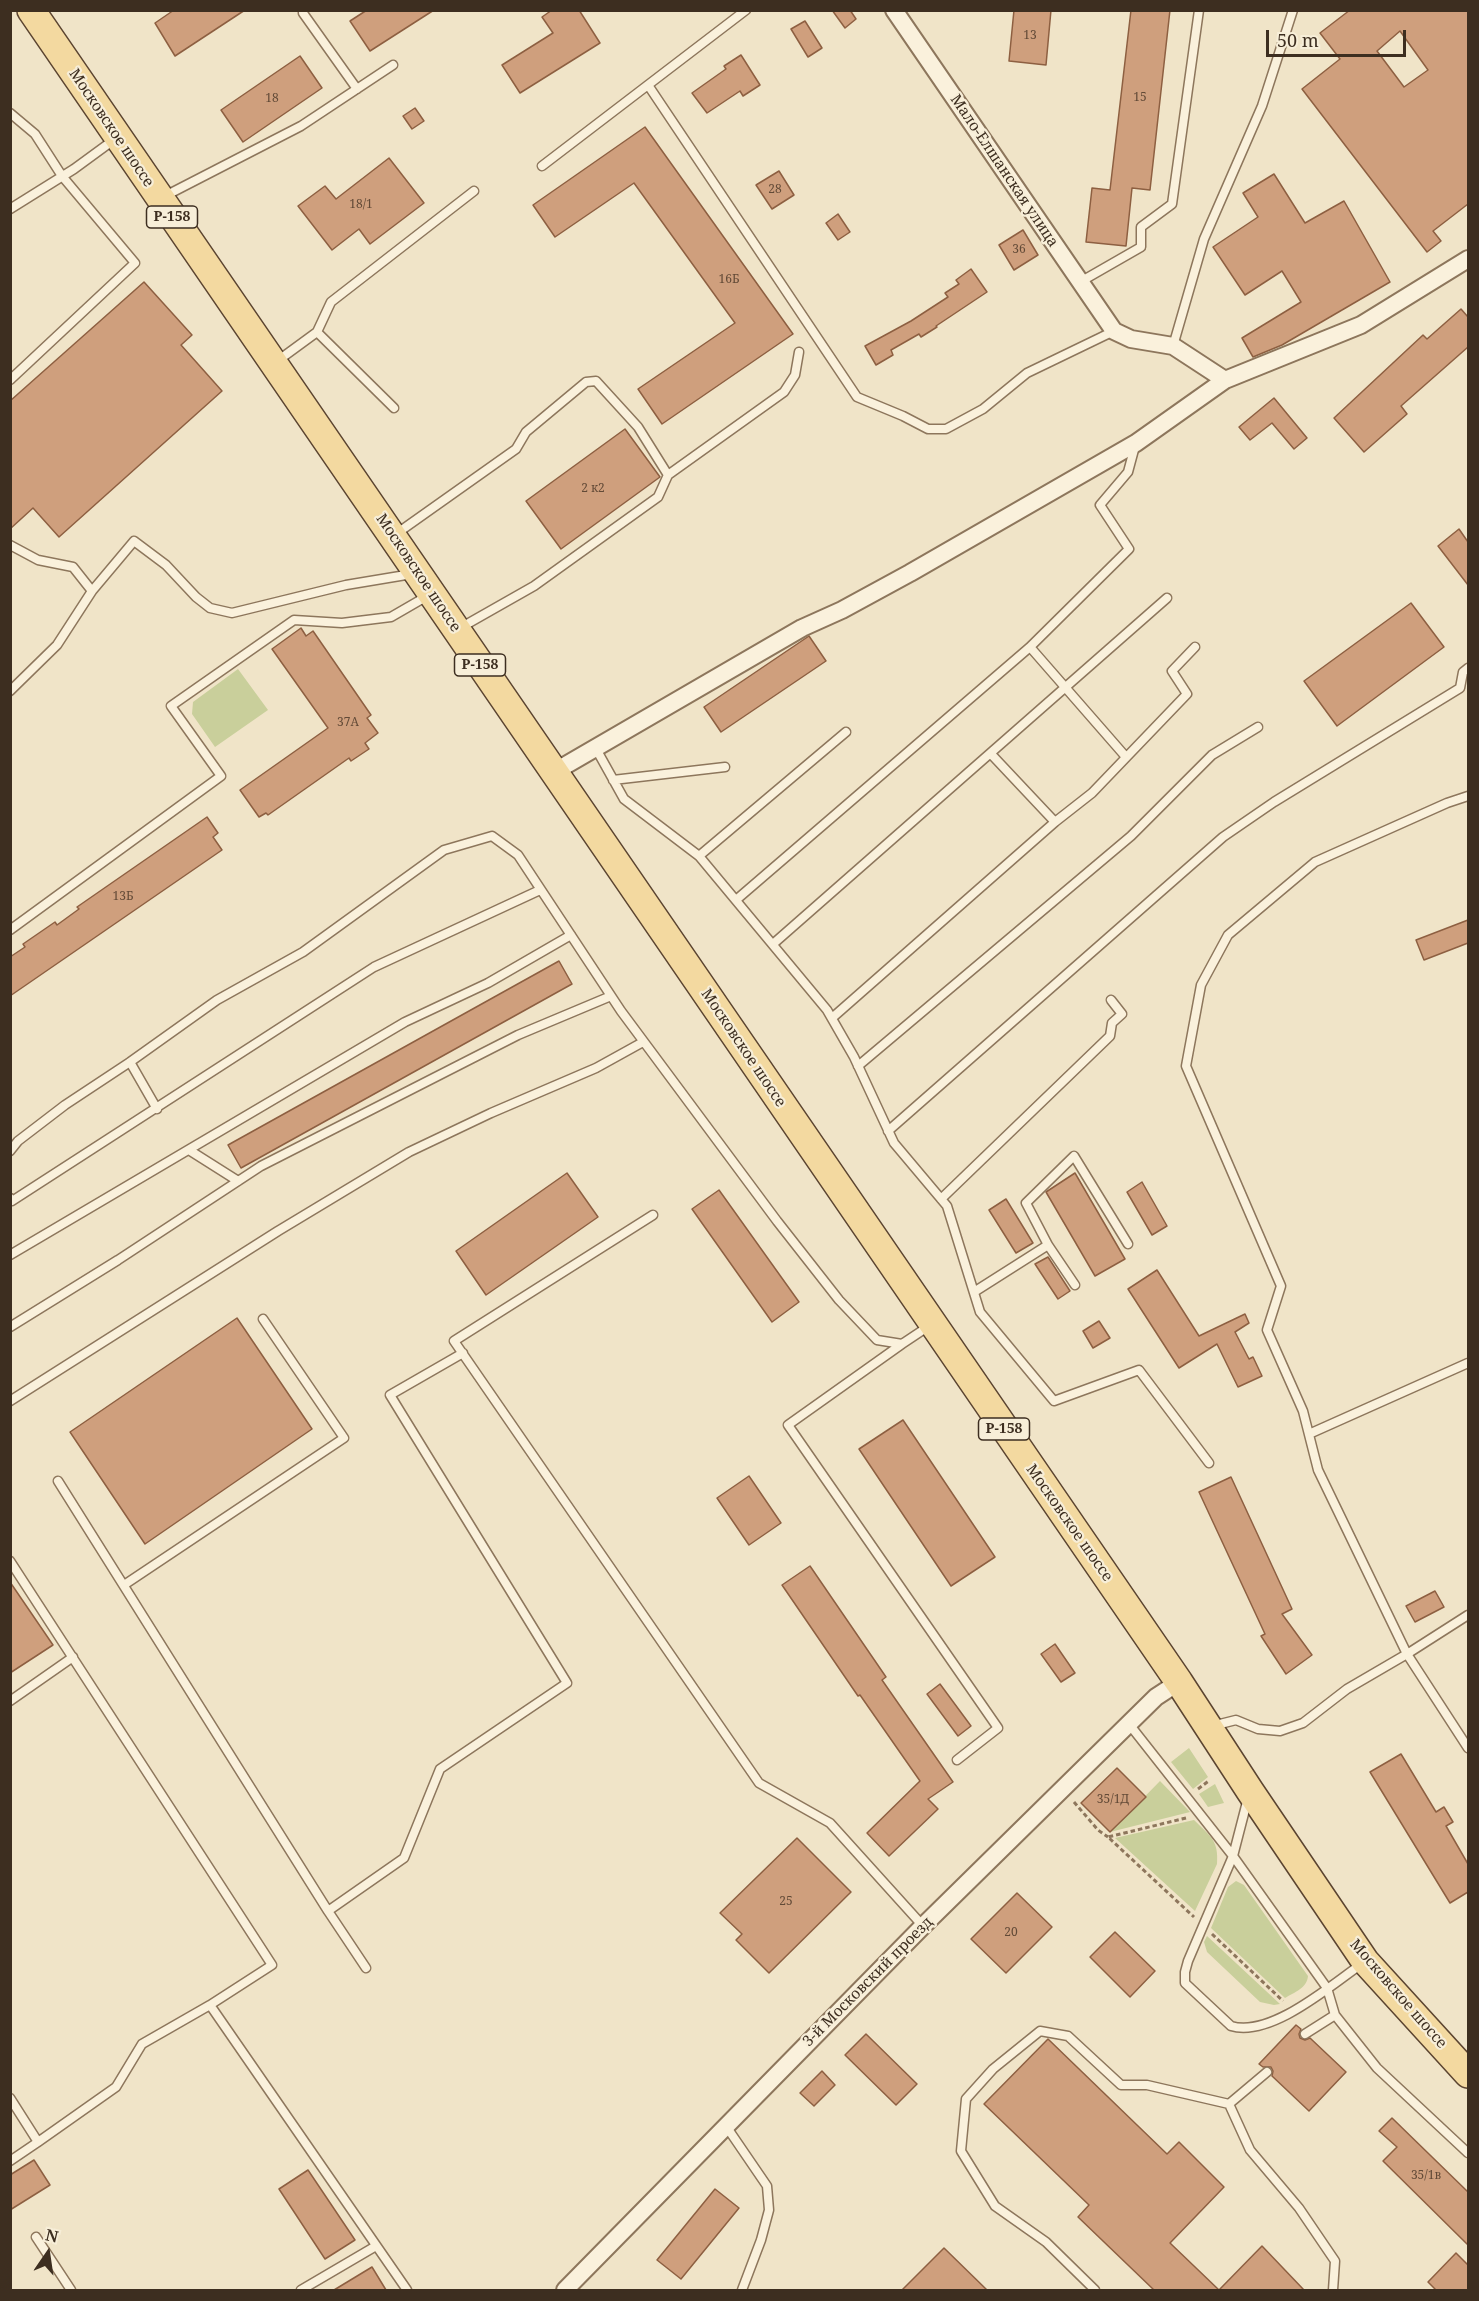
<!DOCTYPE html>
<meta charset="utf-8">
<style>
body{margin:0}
#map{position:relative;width:1479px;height:2301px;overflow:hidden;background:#f0e4c8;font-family:"Noto Serif",serif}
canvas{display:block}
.frame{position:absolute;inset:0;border:12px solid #3d2e20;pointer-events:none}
.north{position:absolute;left:18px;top:2223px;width:60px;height:60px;-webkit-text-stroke:4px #f7eed8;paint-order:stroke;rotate:13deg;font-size:16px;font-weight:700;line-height:24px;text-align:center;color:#3d2e20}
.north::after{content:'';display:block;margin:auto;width:21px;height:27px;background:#3d2e20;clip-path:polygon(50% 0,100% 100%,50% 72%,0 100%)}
.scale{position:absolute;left:1266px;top:30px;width:140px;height:27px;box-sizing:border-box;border:3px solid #3d2e20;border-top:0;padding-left:8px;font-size:18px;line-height:21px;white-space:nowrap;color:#3d2e20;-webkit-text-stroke:4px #f7eed8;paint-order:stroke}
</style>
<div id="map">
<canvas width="1479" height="2301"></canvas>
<div class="frame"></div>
<div class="north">N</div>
<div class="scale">50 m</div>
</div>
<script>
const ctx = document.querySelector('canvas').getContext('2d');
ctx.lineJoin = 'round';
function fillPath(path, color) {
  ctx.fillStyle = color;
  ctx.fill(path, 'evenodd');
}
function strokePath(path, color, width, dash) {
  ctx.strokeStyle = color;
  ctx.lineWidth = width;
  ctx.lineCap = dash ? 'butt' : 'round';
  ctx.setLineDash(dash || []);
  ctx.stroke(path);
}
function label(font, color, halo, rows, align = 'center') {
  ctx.font = font + ' "Noto Serif",serif';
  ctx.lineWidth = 4.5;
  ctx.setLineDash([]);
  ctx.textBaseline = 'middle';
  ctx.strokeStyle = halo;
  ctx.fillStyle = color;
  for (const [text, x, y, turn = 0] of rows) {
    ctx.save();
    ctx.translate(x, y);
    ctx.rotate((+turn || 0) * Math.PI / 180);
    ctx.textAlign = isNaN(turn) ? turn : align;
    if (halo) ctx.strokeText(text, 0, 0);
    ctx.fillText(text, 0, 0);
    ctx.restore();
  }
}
fillPath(new Path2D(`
 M238,669L268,710L215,747L192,714L193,702Z
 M1189,1748L1208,1777L1193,1789L1171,1762Z
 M1160,1781L1190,1812L1110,1832Z
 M1215,1784L1224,1803L1208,1807L1199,1794Z
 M1194,1820C1210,1836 1219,1840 1217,1864L1195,1911L1115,1838Z
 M1236,1881L1244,1885L1308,1976C1307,1988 1295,1992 1285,1998L1211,1928L1228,1887Z
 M1207,1936L1280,2004L1274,2005L1260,2002L1207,1952L1204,1942Z`), '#c9cf9b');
const building = new Path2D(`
 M174,10H245L175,56L155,23Z
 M367,10H434L370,51L350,21Z
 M552,10H579L600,43L520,93L502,65L553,33L542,17Z
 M832,10H850L856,19L845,28Z
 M1014,10H1051L1046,65L1009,61Z
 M1131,10H1170L1150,190L1132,188L1126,246L1086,242L1092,188L1110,190Z
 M1350,10H1468V204L1433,231L1441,241L1427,252L1302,89L1340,59L1320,33ZM1400,31L1428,70L1404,87L1377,51Z
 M805,21L822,48L808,57L791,29Z
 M741,55L760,85L743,96L740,91L707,113L692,93L726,69L724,66Z
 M300,56L322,88L243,142L221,110Z
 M415,108L424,121L412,129L403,116Z
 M645,127L793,334L662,424L638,389L735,323L634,183L555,237L533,205Z
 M389,158L424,203L370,244L359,229L332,250L298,206L325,186L336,199Z
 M779,171L794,195L772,209L756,185Z
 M1274,174L1305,223L1344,201L1390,282L1282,345L1253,357L1242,338L1301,302L1282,271L1245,295L1213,247L1258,217L1243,193Z
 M838,214L850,232L838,240L826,223Z
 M1023,230L1038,255L1014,270L999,245Z
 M971,269L987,292L936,326L937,327L921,337L919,334L891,350L893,355L876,365L865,346L911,321L948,297L945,293L959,284L956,280Z
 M144,282L192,335L181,345L222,391L59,537L33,508L10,529V401Z
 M1461,309L1468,317V347L1401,406L1407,414L1364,452L1334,418L1423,335L1427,339Z
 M1274,398L1307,438L1294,449L1272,423L1250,440L1239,427Z
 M625,429L660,477L561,549L526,501Z
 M1459,529L1468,542V585L1438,546Z
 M1411,603L1444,647L1337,726L1304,681Z
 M301,628L306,636L313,631L371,715L367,718L378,733L365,743L369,749L351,761L349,758L268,815L266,813L259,817L240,790L328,728L272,649Z
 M809,636L826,661L721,732L704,707Z
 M207,817L218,833L213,837L222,850L10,996V957L25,947L23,944L55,922L57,925L79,909L77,907Z
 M1468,920V943L1424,960L1416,940Z
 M559,961L572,984L241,1168L228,1145Z
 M567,1173L598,1217L486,1295L456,1251Z
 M1075,1173L1125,1259L1095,1276L1046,1192Z
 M1142,1182L1167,1226L1152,1235L1127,1192Z
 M719,1190L799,1302L772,1322L692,1209Z
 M1006,1199L1033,1243L1016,1253L989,1210Z
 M1048,1257L1070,1291L1058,1299L1035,1264Z
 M1157,1270L1199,1336L1245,1314L1249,1323L1235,1332L1249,1359L1253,1357L1262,1376L1238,1387L1217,1344L1179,1368L1128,1289Z
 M237,1318L312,1429L145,1544L70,1432Z
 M1099,1321L1110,1338L1093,1348L1083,1331Z
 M903,1420L995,1557L951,1586L859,1449Z
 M749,1476L781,1523L749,1545L717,1498Z
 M1231,1477L1292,1609L1282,1614L1312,1655L1286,1674L1261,1636L1265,1634L1199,1492Z
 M810,1566L886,1677L882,1680L953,1782L928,1799L938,1809L889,1856L867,1833L920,1781L860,1695L858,1696L782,1585Z
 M10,1582L53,1645L10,1673Z
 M1435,1591L1444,1607L1415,1622L1406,1606Z
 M1055,1644L1075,1673L1061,1682L1041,1654Z
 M940,1684L971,1726L958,1736L927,1694Z
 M1401,1754L1436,1812L1444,1807L1453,1822L1446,1826L1468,1864V1892L1450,1903L1370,1772Z
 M1117,1768L1146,1797L1110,1832L1081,1803Z
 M797,1838L851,1892L769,1973L736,1940L742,1934L720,1913Z
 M1017,1893L1052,1927L1006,1973L971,1939Z
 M1115,1932L1155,1971L1130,1997L1090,1957Z
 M1296,2025L1301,2029L1299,2034L1300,2038L1305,2040L1310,2038L1346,2072L1309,2111L1272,2076L1273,2071L1271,2067H1263L1259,2064Z
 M866,2034L917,2084L896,2105L845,2055Z
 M1048,2039L1167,2154L1179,2142L1224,2187L1170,2243L1219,2290L1262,2246L1304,2290H1154L1078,2217L1089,2205L984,2104Z
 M822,2071L835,2085L814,2106L800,2093Z
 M1392,2118L1468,2192V2245L1383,2161L1397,2147L1379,2131Z
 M34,2160L50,2185L10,2210V2175Z
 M308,2170L355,2240L325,2259L279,2189Z
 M715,2189L739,2208L681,2279L657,2260Z
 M944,2248L987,2290H902Z
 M1456,2253L1468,2265V2290H1436L1428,2282Z
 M372,2267L386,2290H334Z`);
fillPath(building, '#cf9f7d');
strokePath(building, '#8d5f41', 1.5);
const service = new Path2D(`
 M303,10V13L357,89
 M648,85L857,397L903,416L928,429H946L983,409L1027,373L1114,331
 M10,113L35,134L62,176L135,263L10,380
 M542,166L746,10
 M165,196L301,126L393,65
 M10,209L74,169L115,139
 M1080,282L1141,247V227L1172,204L1199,10
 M317,332L394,408
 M1173,346L1204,239L1262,106L1293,10
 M276,362L317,332L331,302L474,191
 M396,534L516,449L526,432L586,382L596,381L638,427L668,475L784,392L795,375L799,352
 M10,545L38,560L73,567L92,591
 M460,628L534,586L658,497L668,475
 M1030,647L1126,757
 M10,691L57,645L92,591L134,541L166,565L196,597L210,608L232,613L346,585L412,574
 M595,747L624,799L699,856L827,1010L854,1057L894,1143L947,1206L980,1312L1054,1401L1139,1370L1209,1463
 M991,754L1055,822
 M613,780L725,767
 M1468,796L1447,803L1315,862L1228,935L1201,985L1186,1066L1281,1286L1267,1330L1303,1411L1318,1470L1407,1654L1468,1615
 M699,856L846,732
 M736,900L1030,647L1129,549L1100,505L1128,472L1135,446
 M10,930L221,776L171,706L294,620L342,623L391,617L429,595
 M773,944L1167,598
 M832,1018L1055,822L1092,793L1187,694L1172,671L1195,647
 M130,1062L157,1109
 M858,1066L1131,836L1212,755L1258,727
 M888,1131L1223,837L1274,802L1460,688L1463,672L1468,668
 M189,1150L238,1181
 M10,1151L18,1141L65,1105L130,1062L217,1000L303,952L444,850L492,836L518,855L621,1011L777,1221L839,1300L877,1340L902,1344L929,1326
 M10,1198L12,1201L374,967L540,890
 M941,1199L1110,1036L1112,1023L1122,1014L1111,1000
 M653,1215L454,1341L759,1783L830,1823L923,1926
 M10,1255L405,1022L488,983L571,935
 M1075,1285L1048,1245L1026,1203L1074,1156L1128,1244
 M974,1292L1048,1245
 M10,1327L118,1260L261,1166L518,1035L611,996
 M902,1344L788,1425L998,1728L957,1760
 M10,1401L278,1231L409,1152L491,1113L596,1068L643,1042
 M1309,1434L1468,1363
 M58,1481L328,1911L366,1968
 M10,1561L272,1965L210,2005L407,2290
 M124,1585L344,1438L263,1319
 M10,1701L73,1657
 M1129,1724L1233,1856L1327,1988L1335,2015L1377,2068L1468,2153
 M1212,1726L1236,1720L1258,1729L1280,1731L1303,1723L1347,1689L1407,1654L1468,1748
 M1248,1798L1233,1856L1188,1961L1185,1972V1983L1231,2026C1271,2038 1331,1985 1363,1963
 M328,1911L404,1858L440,1769L567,1683L390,1395L463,1353
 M1305,2034L1335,2015
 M10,2098L38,2142L116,2087L142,2044L210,2005
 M1229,2104L1250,2150L1299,2208L1335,2261L1333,2290
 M1229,2104L1267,2072
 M726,2126L767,2186L769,2210L761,2240L742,2290
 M10,2161L38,2142
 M36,2237L71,2290
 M301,2290L376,2246
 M1095,2290L1046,2242L995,2206L961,2151L966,2099L993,2069L1040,2031L1068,2036L1121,2085H1147L1229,2104`);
const minor = new Path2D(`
 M894,10L1114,331L1131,339L1173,346L1225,380
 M554,772L802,628L842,610L910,573L1136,443L1225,380L1361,325L1468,259
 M565,2290L923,1926L1156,1697L1179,1682`);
const primary = new Path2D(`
 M31,10L1179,1682L1250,1791L1365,1961L1468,2074`);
strokePath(service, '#8d765c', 11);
strokePath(minor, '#8d765c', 20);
strokePath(primary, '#5b4430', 30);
strokePath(new Path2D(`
 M1198,1789L1210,1780
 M1074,1802L1098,1830L1108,1837
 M1186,1818L1108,1837L1194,1917
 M1212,1934L1283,2001`), '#8d765c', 3, [4.5, 3]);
strokePath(service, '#faf1dc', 8);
strokePath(minor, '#faf1dc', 16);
strokePath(primary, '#f3d9a0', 27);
label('12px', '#624a37', null, [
 ["13",1030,36],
 ["15",1140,98],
 ["18",272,99],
 ["28",775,190],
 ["18/1",361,205],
 ["36",1019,250],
 ["16Б",729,280],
 ["2 к2",593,489],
 ["37А",348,723],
 ["13Б",123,897],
 ["35/1Д",1113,1800],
 ["25",786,1902],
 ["20",1011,1933],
 ["35/1в",1426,2176]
]);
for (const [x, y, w] of [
 [172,217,51],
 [480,665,51],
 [1004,1429,51]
]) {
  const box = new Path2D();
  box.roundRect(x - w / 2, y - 11, w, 22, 4.5);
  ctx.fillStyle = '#f7eed8';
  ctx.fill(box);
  strokePath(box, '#3d2e20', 1.5);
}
label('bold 14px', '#3d2e20', null, [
 ["Р-158",172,217],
 ["Р-158",480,665],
 ["Р-158",1004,1429]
]);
label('15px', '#3d2e20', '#f7eed8', [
 ["Московское шоссе",111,128,56],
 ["Мало-Елшанская улица",1004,171,56],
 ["Московское шоссе",418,573,56],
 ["Московское шоссе",743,1048,56],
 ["Московское шоссе",1069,1523,55],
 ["3-й Московский проезд",868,1982,-45],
 ["Московское шоссе",1398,1994,49]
]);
</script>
